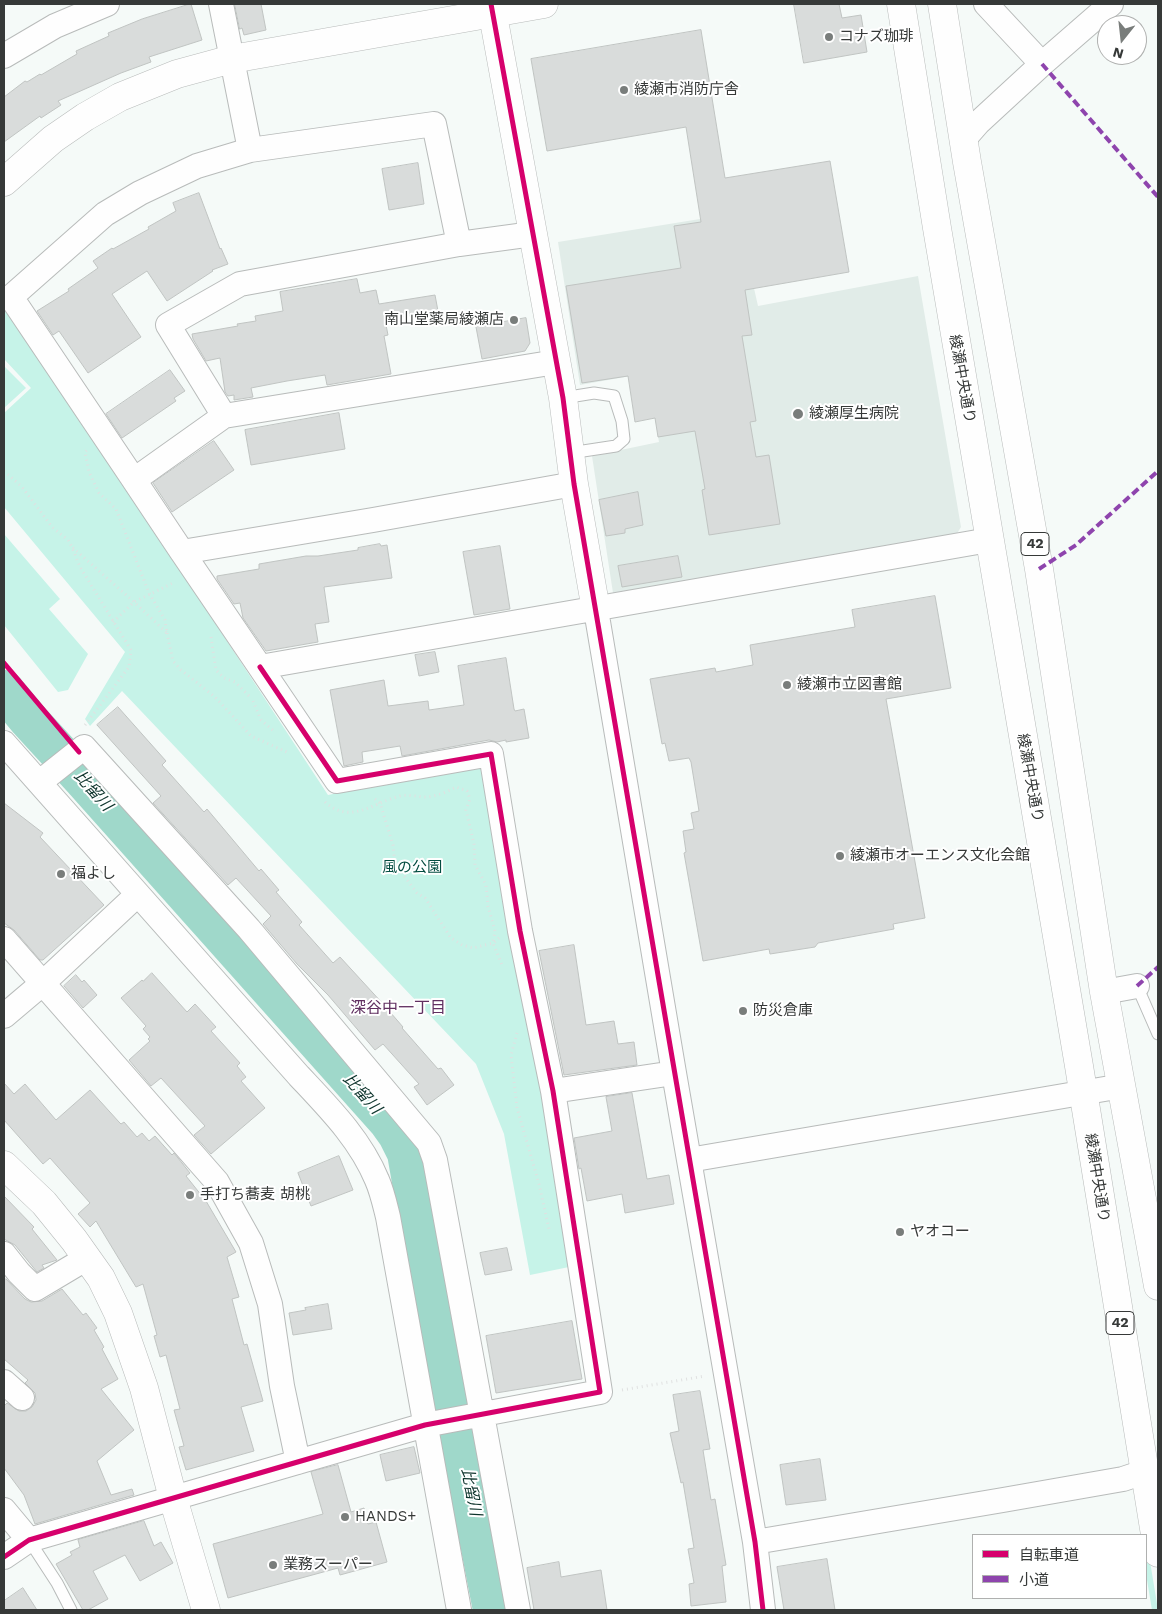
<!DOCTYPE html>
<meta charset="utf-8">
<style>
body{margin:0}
#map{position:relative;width:1162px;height:1614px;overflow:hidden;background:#f5faf8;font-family:"Work Sans","Noto Sans JP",sans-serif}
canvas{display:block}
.frame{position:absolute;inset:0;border:5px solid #363938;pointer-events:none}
.legend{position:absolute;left:972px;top:1534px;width:175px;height:65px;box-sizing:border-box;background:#fff;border:1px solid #afb0af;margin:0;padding:6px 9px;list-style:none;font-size:15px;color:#363938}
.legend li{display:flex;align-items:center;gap:10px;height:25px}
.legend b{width:25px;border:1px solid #afb0af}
.north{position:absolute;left:1097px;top:15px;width:50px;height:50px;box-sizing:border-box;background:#fff;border:1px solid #afb0af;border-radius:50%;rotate:196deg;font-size:14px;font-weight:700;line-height:20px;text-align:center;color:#363938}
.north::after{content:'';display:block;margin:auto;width:18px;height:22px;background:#797d7b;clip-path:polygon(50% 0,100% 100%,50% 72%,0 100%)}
</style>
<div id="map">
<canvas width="1162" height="1614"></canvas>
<div class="frame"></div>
<ul class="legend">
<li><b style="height:6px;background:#d6006c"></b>自転車道</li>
<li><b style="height:6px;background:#8e44ad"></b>小道</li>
</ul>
<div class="north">N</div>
</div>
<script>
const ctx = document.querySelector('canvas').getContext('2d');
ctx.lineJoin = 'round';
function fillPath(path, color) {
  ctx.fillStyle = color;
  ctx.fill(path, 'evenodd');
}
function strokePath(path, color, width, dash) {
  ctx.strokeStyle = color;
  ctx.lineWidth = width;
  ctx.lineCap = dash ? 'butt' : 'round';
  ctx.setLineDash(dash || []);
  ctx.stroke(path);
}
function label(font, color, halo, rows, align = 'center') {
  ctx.font = font + ' "Work Sans","Noto Sans JP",sans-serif';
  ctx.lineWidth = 4;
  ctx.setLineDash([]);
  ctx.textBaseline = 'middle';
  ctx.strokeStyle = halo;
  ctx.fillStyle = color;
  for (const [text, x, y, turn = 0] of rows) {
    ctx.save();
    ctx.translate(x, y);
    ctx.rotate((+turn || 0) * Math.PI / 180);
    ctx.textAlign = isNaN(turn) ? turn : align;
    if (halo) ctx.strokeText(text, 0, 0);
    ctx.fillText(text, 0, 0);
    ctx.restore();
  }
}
fillPath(new Path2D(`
 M737,213L758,306L918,276L961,527L953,540L623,597L613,593L592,456L659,442L647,373L580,385L558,242Z`), '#e1ece8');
fillPath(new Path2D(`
 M4,301L328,795L474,765L484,771L547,1111L569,1267L530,1275L504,1134L476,1064L122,691L90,726L85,719L125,652L4,507V413L31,388L4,359Z
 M4,366L26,388L4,408Z
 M4,534L60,599L49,609L88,654L68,690L58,692L4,625Z
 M1146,1537L1158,1610H1152L1146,1574Z`), '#c6f3e8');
strokePath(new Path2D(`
 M4,690L28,719L83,779L388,1121L398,1135L407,1153L433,1302L493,1610`), '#9fd8ca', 40);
const building = new Path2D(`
 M191,4L202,40L149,57L151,62L121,73L58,101L61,105L41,118L40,116L4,142V97L25,81L27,82L40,74L41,75L77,54L76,51L109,36L108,33L142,19Z
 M235,4H261L266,30L244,35L242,28L240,29Z
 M794,4H839L842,18L861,15L867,52L804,63Z
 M701,30L725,178L830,161L849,272L745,290L752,335L742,336L756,421L750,422L756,457L769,455L780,524L709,535L702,490L705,489L695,431L658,437L655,418L635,422L628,376L582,383L566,286L681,268L674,226L701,222L686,127L547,151L531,59Z
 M418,163L424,204L389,210L382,169Z
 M199,193L220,249L221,248L228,264L212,270L213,271L167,301L147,271L112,294L141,337L88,373L59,331L53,335L37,311L69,291L68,289L98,268L93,261L112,248L113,249L149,229L148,227L176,211L173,203Z
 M357,279L360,293L376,290L379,304L435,295L438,311L385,320L388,335L384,336L391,374L327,385L325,375L287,381L251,388L253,397L234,400V395L228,396L225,392L220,358L206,361L193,339L192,334L238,326L237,324L256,321L255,316L283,311L280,292Z
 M526,318L530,343L525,351L482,359L476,327Z
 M170,370L185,391L174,398L176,401L122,438L106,414Z
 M339,413L345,449L251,465L245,430Z
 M214,441L234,470L172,512L153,483Z
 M638,492L643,525L625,529V533L606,536L599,500Z
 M380,544L381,546L387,545L392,578L324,587L329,622L315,624L318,642L266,651L243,618L240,603L234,604L217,579V576L259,569V564L306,556H318L358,550V548Z
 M500,546L510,609L474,615L463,552Z
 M678,556L682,577L622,587L618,566Z
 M935,596L951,688L886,699L925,918L893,924L894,929L818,943L815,947L770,954L769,949L703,961L684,853L686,852L683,831L694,829L691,813L699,811L691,762L689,758L669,761L665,743L662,744L650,679L715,668L716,672L753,665L750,645L855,627L852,610Z
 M435,652L439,672L419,676L415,655Z
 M506,658L514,709L515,711L524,709L529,738L506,742V740L497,742L489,740L402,756L400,746L362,752L363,762L344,766L330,690L384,680L388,706L428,701L429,710L464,705L458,666Z
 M118,707L166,761L162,765L204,812L207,809L259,871L261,869L279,890L276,892L302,922L299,925L333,963L340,957L384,1005L403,1027L402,1028L438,1069L441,1068L454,1085L427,1105L414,1087L419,1084L383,1044L375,1050L328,995L297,964L263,924L271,916L236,878L228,885L153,803L161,796L97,725Z
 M4,803L43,833L40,837L104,905L43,960H40L14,930L4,923Z
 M574,945L586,1025L614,1021L618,1044L634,1042L637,1065L564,1075L539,951Z
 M152,973L187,1012L195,1004L216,1027L211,1031L240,1063L237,1066L246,1077L241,1081L265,1108L211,1154L194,1135L205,1126L161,1078L151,1086L129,1060L150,1041L148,1039L150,1037L143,1029L146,1026L121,998L142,980L143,981Z
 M76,975L82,982L84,980L97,995L83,1008L64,986Z
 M4,1083L14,1094L25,1084L56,1120L90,1090L119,1122L121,1124L124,1122L137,1137L142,1133L149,1141L155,1136L172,1155L174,1153L190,1173L186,1176L206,1201L236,1252L227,1257L239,1297L232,1299L244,1345L247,1344L263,1401L241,1407L254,1451L186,1470L179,1447L184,1446L174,1410L180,1409L166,1355L160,1357L154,1336L157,1335L143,1284L136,1287L96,1221L90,1227L78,1214L90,1203L50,1158L43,1164L4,1120Z
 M632,1093L647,1179L669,1175L674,1204L625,1213L622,1194L587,1201L581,1168L579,1169L574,1138L612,1131L606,1097Z
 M339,1156L353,1190L311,1206L298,1173Z
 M4,1196L34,1227L32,1229L57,1260L42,1265L44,1268L37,1272L15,1245L4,1239Z
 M507,1248L512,1270L485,1275L480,1253Z
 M6,1279L25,1299L31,1302L42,1301L62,1289L83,1315L86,1313L97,1328L94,1330L104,1347L102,1349L118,1379L101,1389L134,1430L97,1461L111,1495L132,1489L134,1495L35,1524L24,1495L4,1468V1406L7,1403L19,1411H26L32,1407L36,1400L35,1393L25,1383L28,1380L4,1359V1281Z
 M328,1304L332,1329L293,1335L289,1313L306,1310L305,1308Z
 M572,1321L582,1379L496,1393L486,1336Z
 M700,1391L710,1449L703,1450L711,1500L715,1499L726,1565L722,1566L726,1602L691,1606L689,1584L694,1583L688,1549L694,1548L683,1482L681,1483L670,1433L679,1431L673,1395Z
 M414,1447L420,1473L386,1481L380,1455Z
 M820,1459L826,1500L786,1505L780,1465Z
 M338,1465L351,1512L364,1508L368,1524L376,1522L387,1562L340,1575L338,1568L228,1598L213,1544L323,1514L311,1472Z
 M144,1521L154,1546L161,1542L173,1563L140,1581L125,1555L93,1571L108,1599L88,1610H83L56,1564L72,1555L70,1552L80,1547L78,1540Z
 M827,1559L835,1610H784L777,1567Z
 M559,1562L561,1577L601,1570L607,1610H534L527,1568Z
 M23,1588L37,1610H4V1601Z`);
fillPath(building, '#d9dcdb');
strokePath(building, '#c0c4c2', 1);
const service = new Path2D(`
 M563,398L594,393L614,396L622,421L624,439L616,446L570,453
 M1137,986L1158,1034
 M29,1540L57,1583L71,1610`);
const minor = new Path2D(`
 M221,4L250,150
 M986,4L1042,64L1111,4
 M4,56L55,26L107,4
 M964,139L978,123L1042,64
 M533,234L459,244L240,284L168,325L224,416L556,362
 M224,416L134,480L11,297L105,214L140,193L197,166L250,150L434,124L459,244
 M134,480L182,552
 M574,484L373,520L182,552L260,667L989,540
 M596,610L674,1073L755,1542L763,1610
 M4,743L299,1076C329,1108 360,1139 377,1180C382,1191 385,1205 388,1217L459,1610
 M40,782L84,747L249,929L429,1143L435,1160L518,1610
 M4,939L217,1182L251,1243L270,1304L282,1386L298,1462
 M1104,992L1137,986
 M4,1016L43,983L137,895
 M553,1091L674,1073
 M689,1160L1122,1086
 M4,1254L19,1273L35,1289L87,1258
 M4,1382L22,1398
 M4,1510L29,1540
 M755,1542L1003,1500L1123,1479L1144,1472
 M4,1557L29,1540L425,1425L600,1392L553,1091L520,931L491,754L337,781L260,667`);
const tertiary = new Path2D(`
 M491,4L563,398L574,484L596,610
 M4,182L53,139L85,117L120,97L177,74L232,59L544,4
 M4,1165L44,1203L74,1240L101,1278L118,1313L144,1388L173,1498L206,1610`);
const primary = new Path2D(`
 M901,4L937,228L1079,1066L1158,1553
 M942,4L967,162L1039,569L1104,992L1158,1286`);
strokePath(service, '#b8bbba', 13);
strokePath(minor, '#b8bbba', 26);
strokePath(tertiary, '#b8bbba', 29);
strokePath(primary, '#b8bbba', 29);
strokePath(new Path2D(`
 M4,471L22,487L52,527L68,540L72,547
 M113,622L134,602L175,582
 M167,633L173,661L181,670L215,697L251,736L289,753
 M211,637L216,670L224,678L235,682L249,696
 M253,701L261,720L275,732
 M85,725L129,667L131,650L80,567L72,547L134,602L167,633L165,620L149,593L116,509L99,493L89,472L85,452L87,450
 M375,799L380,803L393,845L395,864L417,893L425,898L451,938L462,945L473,948L493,943L499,938
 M325,802C351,825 372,803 400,796C409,794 418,797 427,797C437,796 447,792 456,787L467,791L470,799L466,810L474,844L475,865L486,885L488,906L495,931L493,943L502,965
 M517,1033L511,1055L517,1108L539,1184L549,1229
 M622,1390L705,1376`), '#e0e1e1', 3, [1, 4]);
strokePath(service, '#fefefe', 11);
strokePath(minor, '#fefefe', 24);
strokePath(tertiary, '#fefefe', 28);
strokePath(primary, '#fefefe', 28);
strokePath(new Path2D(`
 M1042,64L1158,197
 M1039,569L1076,545L1158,471
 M1137,986L1158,967`), '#8e44ad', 4, [8, 4]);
strokePath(new Path2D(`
 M491,4L563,398L574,484L755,1542L763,1610
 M4,663L79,752
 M4,1557L29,1540L425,1425L600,1392L553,1091L520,931L491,754L337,781L260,667`), '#d6006c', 5);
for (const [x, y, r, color] of [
 [829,37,5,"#797d7b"],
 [624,90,5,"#797d7b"],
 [514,320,5,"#797d7b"],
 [798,414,6,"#797d7b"],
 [787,685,5,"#797d7b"],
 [840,856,5,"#797d7b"],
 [61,874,5,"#797d7b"],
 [743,1011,5,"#797d7b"],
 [190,1195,5,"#797d7b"],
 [900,1232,5,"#797d7b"],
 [345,1517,5,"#797d7b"],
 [273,1565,5,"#797d7b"]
]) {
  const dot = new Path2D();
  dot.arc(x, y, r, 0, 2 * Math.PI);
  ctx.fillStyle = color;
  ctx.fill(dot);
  strokePath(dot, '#fff', 2);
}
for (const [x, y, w] of [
 [1035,544,28],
 [1120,1323,28]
]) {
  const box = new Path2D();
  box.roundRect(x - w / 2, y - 11.5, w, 23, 4);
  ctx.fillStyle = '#fff';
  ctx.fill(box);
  strokePath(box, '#363938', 1);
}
label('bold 14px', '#363938', null, [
 ["42",1035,544],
 ["42",1120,1323]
]);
label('15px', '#363938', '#fff', [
 ["コナズ珈琲",839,37],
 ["綾瀬市消防庁舎",634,90],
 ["南山堂薬局綾瀬店",504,320,"right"],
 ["綾瀬厚生病院",809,414],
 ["綾瀬市立図書館",797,685],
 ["綾瀬市オーエンス文化会館",850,856],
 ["福よし",71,874],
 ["防災倉庫",753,1011],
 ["手打ち蕎麦 胡桃",200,1195],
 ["ヤオコー",910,1232],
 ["HANDS+",355,1517],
 ["業務スーパー",283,1565]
], 'left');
label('15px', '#363938', '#fff', [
 ["綾瀬中央通り",962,379,80],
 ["綾瀬中央通り",1030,778,80],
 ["綾瀬中央通り",1097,1178,81]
]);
label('15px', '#034c40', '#fff', [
 ["風の公園",412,868]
]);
label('italic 16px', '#0c332b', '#fff', [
 ["比留川",93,791,48],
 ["比留川",362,1094,48],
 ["比留川",471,1492,79]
]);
label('16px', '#613061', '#fff', [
 ["深谷中一丁目",398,1008]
]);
</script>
